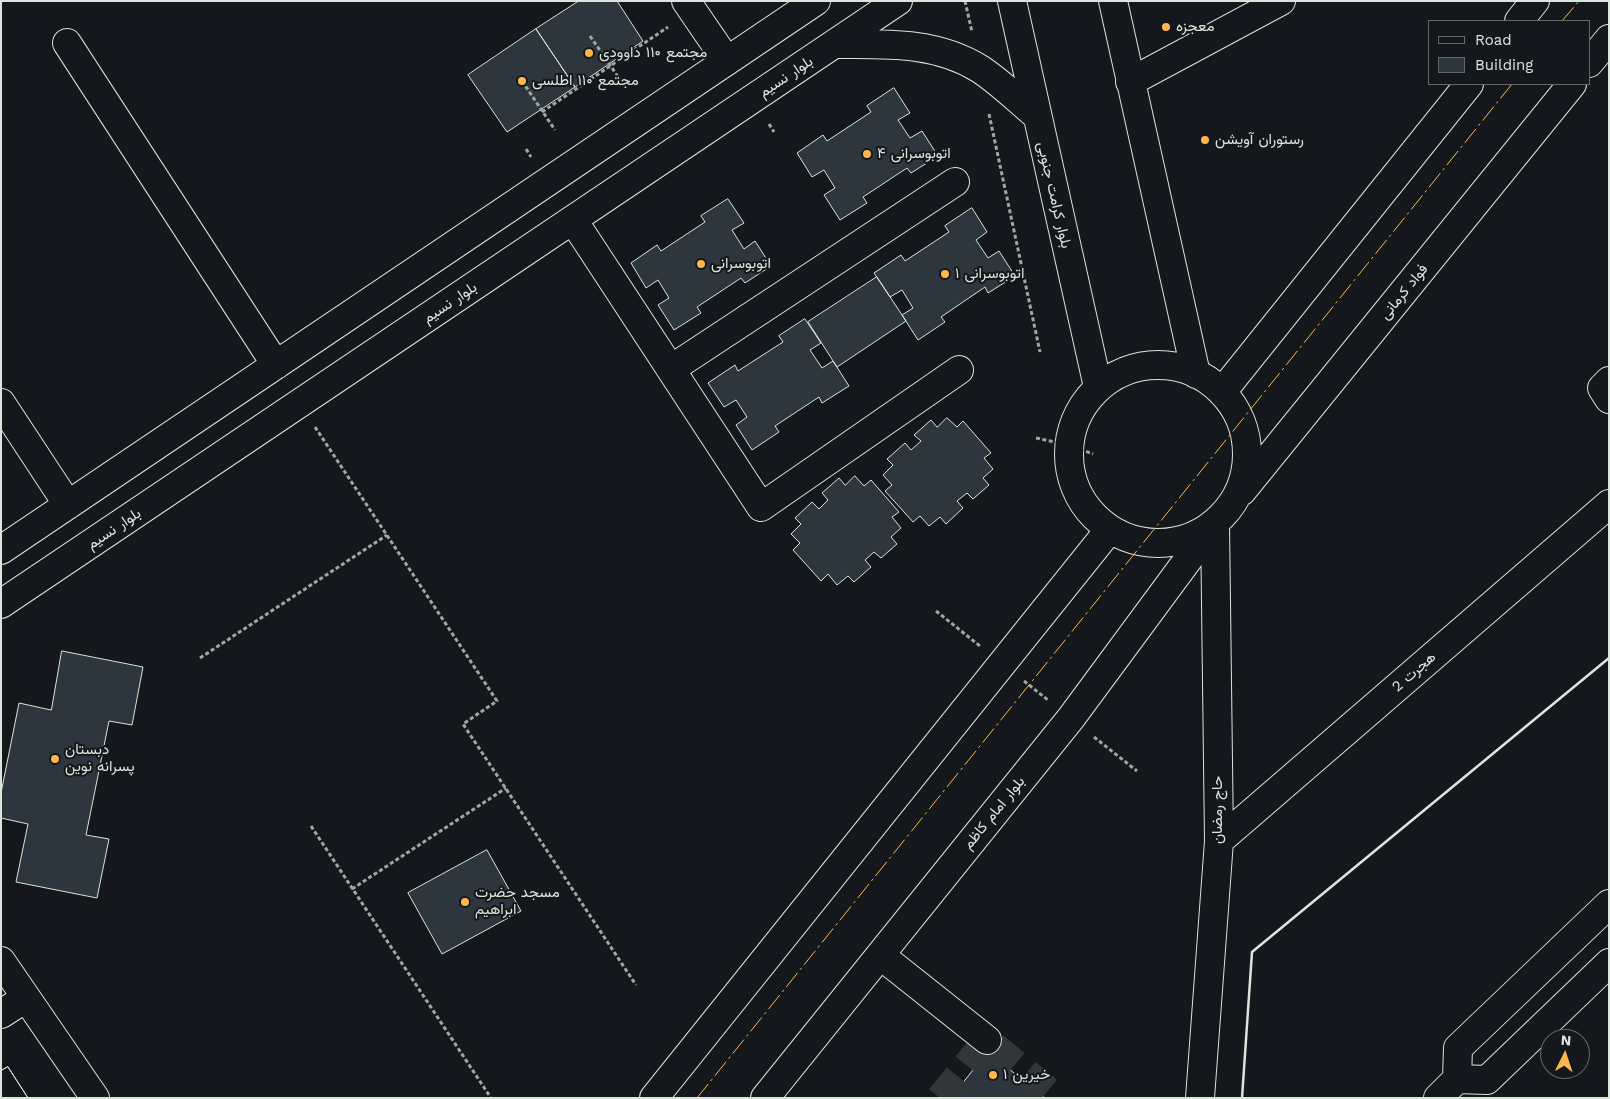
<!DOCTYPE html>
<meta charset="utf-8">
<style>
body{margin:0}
#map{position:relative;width:1610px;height:1099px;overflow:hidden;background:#14181c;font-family:"Work Sans",sans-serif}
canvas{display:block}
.frame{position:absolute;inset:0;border:2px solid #d8e6dc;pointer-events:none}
.legend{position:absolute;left:1428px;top:20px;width:162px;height:65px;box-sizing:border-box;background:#14181c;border:1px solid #626a69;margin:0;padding:6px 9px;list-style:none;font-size:15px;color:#d8e6dc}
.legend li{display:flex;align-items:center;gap:10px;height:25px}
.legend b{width:25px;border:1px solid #626a69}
.north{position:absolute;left:1540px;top:1029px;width:50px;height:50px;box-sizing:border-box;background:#14181c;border:1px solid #626a69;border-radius:50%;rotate:4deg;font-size:14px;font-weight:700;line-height:20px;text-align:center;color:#d8e6dc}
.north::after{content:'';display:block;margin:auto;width:18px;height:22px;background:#ffb74d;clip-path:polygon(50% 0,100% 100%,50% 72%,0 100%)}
</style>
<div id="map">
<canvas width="1610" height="1099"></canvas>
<div class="frame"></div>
<ul class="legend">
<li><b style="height:6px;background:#14181c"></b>Road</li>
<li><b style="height:14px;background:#2c363c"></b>Building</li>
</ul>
<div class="north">N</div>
</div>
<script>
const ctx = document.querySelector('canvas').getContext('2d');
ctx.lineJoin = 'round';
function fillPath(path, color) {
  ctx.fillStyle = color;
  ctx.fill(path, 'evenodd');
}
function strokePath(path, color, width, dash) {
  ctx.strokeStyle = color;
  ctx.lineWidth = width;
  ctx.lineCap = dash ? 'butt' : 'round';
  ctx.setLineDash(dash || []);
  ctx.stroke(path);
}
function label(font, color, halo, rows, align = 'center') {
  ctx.font = font + ' "Work Sans",Vazirmatn,sans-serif';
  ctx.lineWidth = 4;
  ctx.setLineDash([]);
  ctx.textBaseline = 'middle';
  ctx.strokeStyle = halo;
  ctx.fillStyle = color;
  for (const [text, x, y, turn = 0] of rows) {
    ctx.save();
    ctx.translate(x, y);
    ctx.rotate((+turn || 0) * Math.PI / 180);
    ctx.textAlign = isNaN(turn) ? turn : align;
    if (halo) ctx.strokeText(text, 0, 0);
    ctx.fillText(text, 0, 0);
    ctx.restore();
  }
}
const building = new Path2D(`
 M579,1H617L643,41L575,87L536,29Z
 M536,29L575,87L507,132L468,75Z
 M894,88L910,113L898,120L910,138L922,131L938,156L911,173L907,168L863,197L867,203L840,220L824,195L835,188L824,170L812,177L797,153L823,135L827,141L871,112L867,106Z
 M728,199L744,223L732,230L744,249L755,241L771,266L745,283L741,278L697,307L701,313L674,330L658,305L669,298L658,280L646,288L631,263L657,245L661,251L705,222L701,216Z
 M972,208L987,232L976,240L988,258L999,251L1015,276L988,293L985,287L941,317L945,322L918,340L902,315L913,308L902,290L890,297L874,273L901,255L905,261L949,232L945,226Z
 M877,277L906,321L837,367L808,322Z
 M805,319L821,343L810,350L822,368L833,361L849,386L822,403L819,397L775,426L779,432L752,450L736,425L747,417L736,400L724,407L708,383L735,365L738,371L783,342L779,336Z
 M947,418L957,427L963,421L991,453L984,458L993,469L983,478L989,485L973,499L967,493L957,501L963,508L946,524L940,517L929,526L920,516L913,522L885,491L892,485L883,475L893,465L887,459L905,443L911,450L921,441L914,435L931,420L937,427Z
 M855,476L864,486L871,480L899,512L892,517L901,528L891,537L897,544L881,558L874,552L865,560L871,567L854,582L848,576L837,585L828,574L821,581L793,550L800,543L791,534L801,524L795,518L812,502L819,509L828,500L822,493L839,478L845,485Z
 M62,651L143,667L132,725L109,721L86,835L109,839L97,898L16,882L28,824L1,818V793L19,703L51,710Z
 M487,850L521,911L442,954L408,893Z
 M988,1052L1045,1098H951Z
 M8,1067L28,1098H1V1071Z
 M8,1067L28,1098H1V1071Z`);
fillPath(building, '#2c363c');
strokePath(building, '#d8e6dc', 1);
strokePath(new Path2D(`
 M940,1098L987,1040L1057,1098`), '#313739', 28, [28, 14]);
const minor = new Path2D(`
 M686,1L727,61
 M1012,1L1098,387
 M1113,1L1196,374
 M1519,21L1535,1
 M67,43L276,365
 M834,44C884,44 936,41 980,69C1000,82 1018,100 1036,115
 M1589,63L1609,39
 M1130,82L1281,1
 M573,220L761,507L959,370
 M1069 454a89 89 0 1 1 178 0a89 89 0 1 1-178 0Z
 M671,369L955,182
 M1609,381L1602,388L1609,399
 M1222,392L1469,84
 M1,403L68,505
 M1242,491L1572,84
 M1,550L816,1
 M1,604L898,1
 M1219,841L1609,504
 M880,955L987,1040
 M1,961L95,1098
 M1,1014L26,998
 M1457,1079L1487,1080L1609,963
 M654,1098L1110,529
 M765,1098L1071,718L1215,523
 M1200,1098L1219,841L1215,523
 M1438,1098L1457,1079L1458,1048L1609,904`);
strokePath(minor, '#d8e6dc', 30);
strokePath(new Path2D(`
 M965,1L972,32
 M590,36L623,84
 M522,81L555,130
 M542,112L668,27
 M989,114L1040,352
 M769,124L774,132
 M526,149L531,157
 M315,427L497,701L463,724L636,985
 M1036,438L1069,445L1093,454
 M936,611L980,646
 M200,658L387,535
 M1024,681L1048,700
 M1094,737L1137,771
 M311,826L491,1098
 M352,889L506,788`), '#9da8a2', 3, [4, 2.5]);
strokePath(minor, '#14181c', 28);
strokePath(new Path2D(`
 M1242,1098L1252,952L1609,658`), '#d8e6dc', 2.5);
strokePath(new Path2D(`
 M1562,21L1579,1
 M697,1098L1512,84`), '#ffb74d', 1, [18, 4, 2.5, 4]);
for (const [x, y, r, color] of [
 [1166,27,5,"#ffb74d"],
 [589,53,5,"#ffb74d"],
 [522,81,5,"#ffb74d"],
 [1205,140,5,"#ffb74d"],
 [867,154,5,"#ffb74d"],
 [701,264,5,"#ffb74d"],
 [945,274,5,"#ffb74d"],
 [55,759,5,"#ffb74d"],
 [465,902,5,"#ffb74d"],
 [993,1075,5,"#ffb74d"]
]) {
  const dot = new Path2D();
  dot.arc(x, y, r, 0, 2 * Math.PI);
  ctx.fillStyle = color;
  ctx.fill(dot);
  strokePath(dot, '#14181c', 2);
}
label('15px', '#d8e6dc', '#14181c', [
 ["معجزه",1176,27],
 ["مجتمع ۱۱۰ داوودی",599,53],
 ["مجتمع ۱۱۰ اطلسی",532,81],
 ["رستوران آویشن",1215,140],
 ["اتوبوسرانی ۴",877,154],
 ["اتوبوسرانی",711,264],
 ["اتوبوسرانی ۱",955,274],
 ["دبستان",65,750],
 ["پسرانه نوین",65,767],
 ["مسجد حضرت",475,893],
 ["ابراهیم",475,910],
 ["خیرین ۱",1003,1075]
], 'left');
label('15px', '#d8e6dc', '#14181c', [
 ["بلوار نسیم",786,77,-34],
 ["بلوار کرامت جنوبی",1054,195,77],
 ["فواد کرمانی",1404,292,-51],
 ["بلوار نسیم",450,303,-34],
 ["بلوار نسیم",114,529,-34],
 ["هجرت 2",1414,672,-41],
 ["حاج رمضان",1218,810,-90],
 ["بلوار امام کاظم",994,813,-51]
]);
</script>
